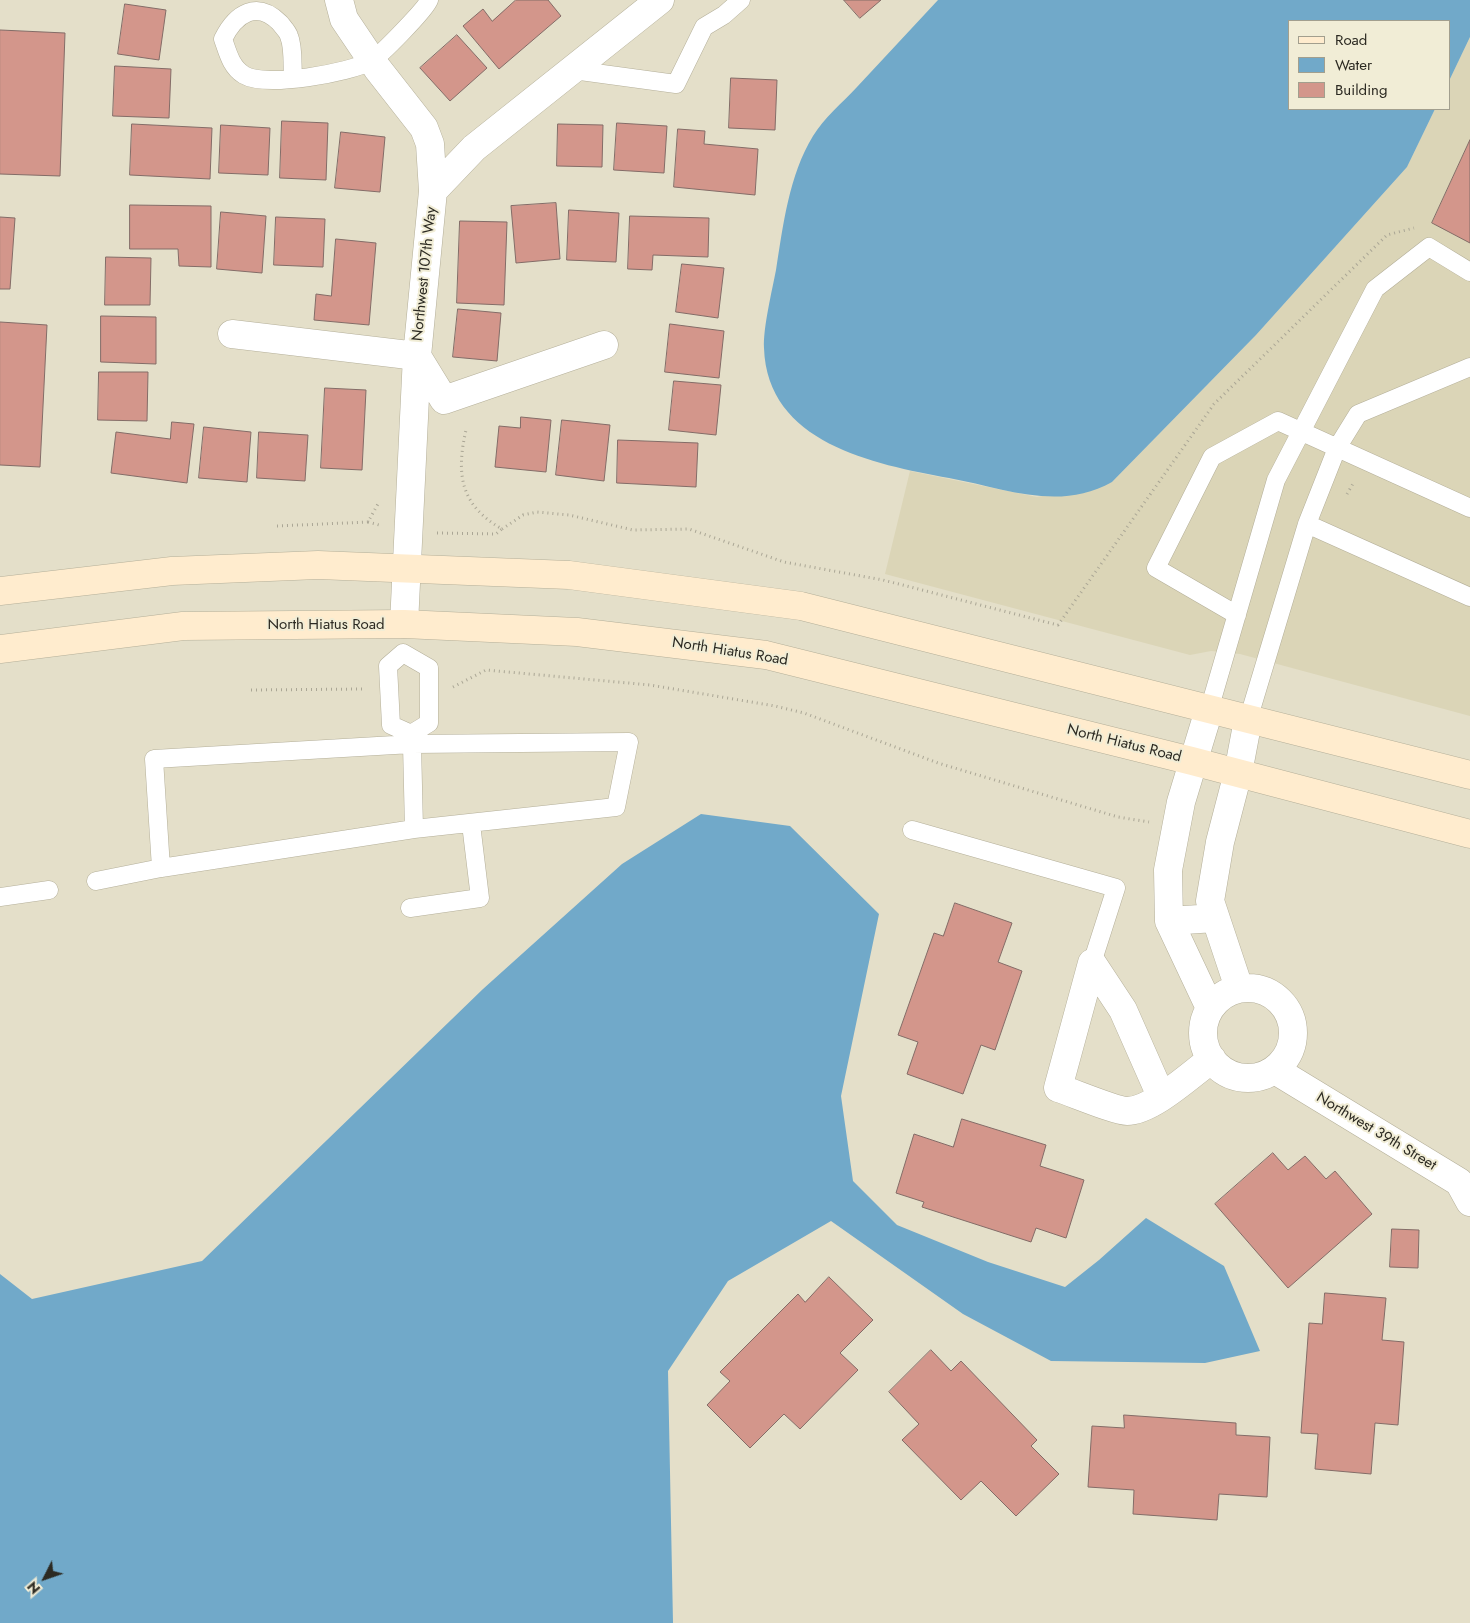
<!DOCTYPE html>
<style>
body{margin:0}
#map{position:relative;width:1470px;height:1623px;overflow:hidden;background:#e4dfc9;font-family:Jost,sans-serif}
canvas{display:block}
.legend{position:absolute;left:1288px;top:20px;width:162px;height:90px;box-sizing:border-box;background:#f1edd6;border:1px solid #a29f8e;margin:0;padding:6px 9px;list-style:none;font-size:15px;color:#2c2a22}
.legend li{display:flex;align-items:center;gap:10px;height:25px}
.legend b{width:25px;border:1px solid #a29f8e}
.north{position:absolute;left:20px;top:1553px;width:50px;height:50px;-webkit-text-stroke:4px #f1edd6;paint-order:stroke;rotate:229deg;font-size:14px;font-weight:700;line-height:20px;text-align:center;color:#2c2a22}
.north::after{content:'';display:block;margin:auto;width:18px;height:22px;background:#2c2a22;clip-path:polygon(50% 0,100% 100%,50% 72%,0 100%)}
</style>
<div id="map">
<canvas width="1470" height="1623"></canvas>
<ul class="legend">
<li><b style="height:6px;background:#ffecce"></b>Road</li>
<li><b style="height:14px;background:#71a9c9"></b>Water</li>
<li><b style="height:14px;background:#d3968b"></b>Building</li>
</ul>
<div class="north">N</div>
</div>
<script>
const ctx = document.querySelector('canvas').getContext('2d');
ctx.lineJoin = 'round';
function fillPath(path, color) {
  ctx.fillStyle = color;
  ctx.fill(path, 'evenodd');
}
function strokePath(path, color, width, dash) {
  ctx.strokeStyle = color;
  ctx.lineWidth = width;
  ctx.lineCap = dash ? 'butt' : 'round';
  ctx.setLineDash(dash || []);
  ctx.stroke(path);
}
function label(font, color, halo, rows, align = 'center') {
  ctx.font = font + ' Jost,sans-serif';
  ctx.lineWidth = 4;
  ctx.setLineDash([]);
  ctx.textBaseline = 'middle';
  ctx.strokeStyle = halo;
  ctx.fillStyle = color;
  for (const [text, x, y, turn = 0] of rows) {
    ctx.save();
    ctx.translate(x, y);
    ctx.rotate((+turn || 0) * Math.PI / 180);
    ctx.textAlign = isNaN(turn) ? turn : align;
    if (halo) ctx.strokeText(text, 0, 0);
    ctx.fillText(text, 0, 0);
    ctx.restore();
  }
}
fillPath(new Path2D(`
 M1470,37V716L1240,654L1211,651L1190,655L885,574L910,471L1037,497L1112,482L1256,335L1407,167L1435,109H1449V81Z`), '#dbd5b7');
fillPath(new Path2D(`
 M938,0H1470V37L1449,81V21H1289V109H1435L1407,167L1256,335L1112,482C1059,512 1004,488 949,478C873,464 767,443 764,348C763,328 772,291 776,270C783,226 789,175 813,136C824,118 842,103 857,87C884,58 911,29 938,0Z
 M701,814L790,826L879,914L841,1096L853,1181L897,1225L988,1262L1065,1287L1099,1260L1146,1218L1224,1266L1260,1351L1205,1363L1051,1361L963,1314L831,1221L728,1281L668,1371L673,1623H0V1274L32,1299L202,1261L483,989L622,864Z`), '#71a9c9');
const building = new Path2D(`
 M516,0H548L561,16L499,69L463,26L483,9L492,21Z
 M844,0H881L860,18Z
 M125,4L166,10L159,60L118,54Z
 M0,30L65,33L60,176L0,174Z
 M457,35L487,68L450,101L420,68Z
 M115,66L171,69L169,118L113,116Z
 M731,78L777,80L775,130L729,128Z
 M282,121L328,123L326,180L280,178Z
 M617,123L667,126L664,173L614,170Z
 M132,124L212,128L210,179L130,175Z
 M558,124L603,125L602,167L557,166Z
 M221,125L270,128L268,175L219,173Z
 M678,129L705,131L704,144L758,149L755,195L674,187Z
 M341,132L385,137L380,192L335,188Z
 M1470,140V243L1432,223Z
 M556,203L560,259L516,263L511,206Z
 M130,205L211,206V267L179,266L178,249H130Z
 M569,210L619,213L616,262L567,260Z
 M221,212L266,216L262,273L217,269Z
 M630,216L709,218L708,257L653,255L652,270L628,269Z
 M0,217L15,218L10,289H0Z
 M276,217L325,219L323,267L274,265Z
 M460,221L507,222L504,305L457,303Z
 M336,239L376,243L369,325L314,320L316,294L331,296Z
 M106,257L151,258L150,305H105Z
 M682,264L724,268L718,318L676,312Z
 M458,309L501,313L497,361L453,357Z
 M101,316L156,317V364L101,362Z
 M0,322L47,325L40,467L0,465Z
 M670,324L724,331L719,378L665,372Z
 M99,372H148L147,421L98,420Z
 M674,381L721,385L716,435L669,430Z
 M325,388L366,390L362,470L321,468Z
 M521,417L551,420L546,472L495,467L499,426L520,428Z
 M562,420L610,425L604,481L556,475Z
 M172,422L194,424L187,483L111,473L116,432L170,439Z
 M204,427L251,432L247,482L199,478Z
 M259,432L308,435L305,481L257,478Z
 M618,440L698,443L696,487L617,483Z
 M955,903L1012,923L998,962L1022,971L995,1050L981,1045L963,1094L907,1074L918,1042L898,1035L934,933L943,936Z
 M962,1119L1046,1145L1040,1166L1084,1180L1066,1238L1036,1228L1031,1242L922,1207L924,1202L896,1193L914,1134L953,1147Z
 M1273,1153L1288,1170L1305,1156L1326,1179L1335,1171L1372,1214L1288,1288L1215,1204Z
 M1392,1229L1419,1230L1418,1268L1390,1267Z
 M829,1277L873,1320L840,1353L858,1370L800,1429L784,1414L750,1448L707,1405L730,1381L720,1372L798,1294L805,1302Z
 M1325,1293L1386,1298L1382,1340L1404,1342L1398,1425L1375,1423L1371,1474L1315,1469L1318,1434L1301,1433L1309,1323L1322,1324Z
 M931,1350L951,1371L961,1361L1037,1440L1031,1446L1059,1474L1016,1516L981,1481L961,1500L902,1440L919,1424L889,1392Z
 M1124,1415L1236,1423V1435L1270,1437L1267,1497L1219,1494L1217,1520L1133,1514L1134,1490L1088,1487L1092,1426L1124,1428Z`);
fillPath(building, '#d3968b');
strokePath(building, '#836c67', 1);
const service = new Path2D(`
 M573,70L676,84L704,27L724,15L741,0
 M293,79C292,66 294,48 289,36C288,32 283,27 280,23C257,0 236,13 223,39C228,53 231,67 244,75C266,88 349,73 371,61C380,56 426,9 429,0
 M1307,524L1470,597
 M1237,615L1156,568L1212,457L1278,421L1470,508
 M403,653L429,668V723L411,734
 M403,653L388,666L391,725L411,734
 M1209,710L1276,480L1375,289L1429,247L1470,272
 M1248,720L1307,524L1337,448L1358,414L1470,367
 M912,830L1116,888L1092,963
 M161,868L414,829L616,807L629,742L412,744L414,829
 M96,881L161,868L154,759L412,744L411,734
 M0,897L49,890
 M410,908L480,898L471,824`);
const minor = new Path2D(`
 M339,0L344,19L377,68L424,128L430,144L433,191
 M232,334L417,356L444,400L604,345
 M404,624L417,356L433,191L474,148L660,0
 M1209,710L1181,802L1168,870L1169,921L1210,1008
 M1169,921L1215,918
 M1239,988L1210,901L1220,842L1238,773L1248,720
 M1203 1033a45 45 0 1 1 90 0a45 45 0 1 1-90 0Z
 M1275,1070L1459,1182L1470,1202
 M1161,1096L1123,1010L1092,963L1058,1088C1071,1092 1116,1111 1127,1111C1152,1111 1191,1074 1212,1059`);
const secondary = new Path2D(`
 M0,591L172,571L318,565L569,575L801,606L1470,775
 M0,649L183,626L404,624L577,632L766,655L1192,761L1470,834`);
strokePath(service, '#b4af99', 19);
strokePath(minor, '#b4af99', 29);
strokePath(secondary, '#b4af99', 29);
strokePath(new Path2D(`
 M1347,494L1354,482
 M368,522L379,525
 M277,526L368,522L379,502
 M502,529L523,515L537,512L569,515L633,530L689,529L784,562L883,580L1058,625L1214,404L1387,235L1414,228
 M437,533L496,534L502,529C460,505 456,474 466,430
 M453,687L486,670L650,685L775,706L804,713L938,763L1118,817L1149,822
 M251,690L364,689`), '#aaa695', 3, [1, 4]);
strokePath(service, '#fff', 18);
strokePath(minor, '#fff', 28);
strokePath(secondary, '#ffecce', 28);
label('15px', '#2c2a22', '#f1edd6', [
 ["Northwest 107th Way",425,274,-84],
 ["North Hiatus Road",326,625],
 ["North Hiatus Road",730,652,9],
 ["North Hiatus Road",1124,744,14],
 ["Northwest 39th Street",1376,1132,31]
]);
</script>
